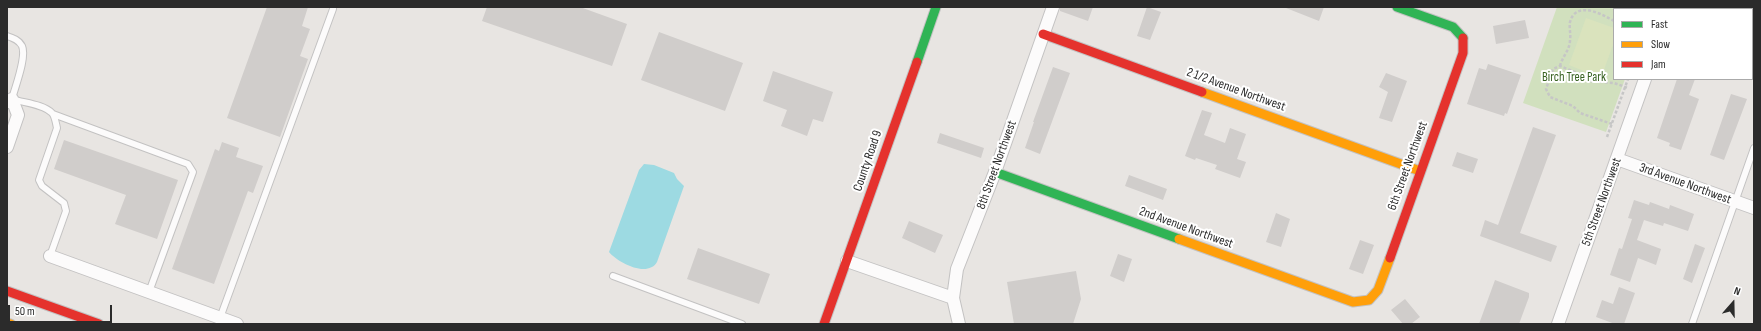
<!DOCTYPE html>
<style>
body{margin:0}
#map{position:relative;width:1761px;height:331px;overflow:hidden;background:#e8e5e2;font-family:"Sofia Sans Condensed",sans-serif}
canvas{display:block}
.frame{position:absolute;inset:0;border:8px solid #2b2b2b;pointer-events:none}
.legend{position:absolute;left:1613px;top:8px;width:140px;height:72px;box-sizing:border-box;background:#fff;border:1px solid #aaa;margin:0;padding:5px 7px;list-style:none;font-size:12px;color:#2b2b2b}
.legend li{display:flex;align-items:center;gap:8px;height:20px}
.legend b{width:20px;border:1px solid #aaa}
.north{position:absolute;left:1713px;top:283px;width:40px;height:40px;-webkit-text-stroke:3px #fff;paint-order:stroke;rotate:20deg;font-size:11px;font-weight:700;line-height:16px;text-align:center;color:#2b2b2b}
.north::after{content:'';display:block;margin:auto;width:14px;height:18px;background:#2b2b2b;clip-path:polygon(50% 0,100% 100%,50% 72%,0 100%)}
.scale{position:absolute;left:8px;top:305px;width:104px;height:18px;box-sizing:border-box;border:2px solid #2b2b2b;border-top:0;padding-left:5px;font-size:12px;line-height:14px;white-space:nowrap;color:#2b2b2b;-webkit-text-stroke:3px #fff;paint-order:stroke}
</style>
<div id="map">
<canvas width="1761" height="331"></canvas>
<div class="frame"></div>
<ul class="legend">
<li><b style="height:5px;background:#30b455"></b>Fast</li>
<li><b style="height:5px;background:#ff9f0a"></b>Slow</li>
<li><b style="height:5px;background:#e5322d"></b>Jam</li>
</ul>
<div class="north">N</div>
<div class="scale">50 m</div>
</div>
<script>
const ctx = document.querySelector('canvas').getContext('2d');
ctx.lineJoin = 'round';
function fillPath(path, color) {
  ctx.fillStyle = color;
  ctx.fill(path, 'evenodd');
}
function strokePath(path, color, width, dash) {
  ctx.strokeStyle = color;
  ctx.lineWidth = width;
  ctx.lineCap = dash ? 'butt' : 'round';
  ctx.setLineDash(dash || []);
  ctx.stroke(path);
}
function label(font, color, halo, rows, align = 'center') {
  ctx.font = font + ' "Sofia Sans Condensed",sans-serif';
  ctx.lineWidth = 4;
  ctx.setLineDash([]);
  ctx.textBaseline = 'middle';
  ctx.strokeStyle = halo;
  ctx.fillStyle = color;
  for (const [text, x, y, turn = 0] of rows) {
    ctx.save();
    ctx.translate(x, y);
    ctx.rotate((+turn || 0) * Math.PI / 180);
    ctx.textAlign = isNaN(turn) ? turn : align;
    if (halo) ctx.strokeText(text, 0, 0);
    ctx.fillText(text, 0, 0);
    ctx.restore();
  }
}
fillPath(new Path2D(`
 M1557,7H1621L1626,9H1614V79H1625L1606,132L1523,103Z`), '#d1e0be');
fillPath(new Path2D(`
 M1586,18L1614,28V42L1601,78L1569,65Z`), '#dae3bd');
fillPath(new Path2D(`
 M644,164L654,165L674,173L677,179L684,186L657,262C648,278 618,263 609,252L639,170Z`), '#9ddae2');
strokePath(new Path2D(`
 M1692,7L1698,9
 M1752,28L1754,29`), '#9ddae2', 4);
fillPath(new Path2D(`
 M267,7H308L302,26L310,29L300,56L308,59L280,137L227,118Z
 M487,7H580L627,24L612,66L482,21Z
 M1060,7H1093L1088,21L1060,11Z
 M1147,7L1161,12L1150,40L1137,36Z
 M1286,7H1324L1319,21L1286,8Z
 M1525,20L1529,38L1496,44L1493,26Z
 M659,32L743,63L725,111L641,80Z
 M1488,64L1521,75L1507,114L1505,113L1504,116L1467,104L1479,68L1486,70Z
 M1053,67L1070,73L1040,154L1025,148L1034,122H1033Z
 M773,71L833,92L823,122L813,119L807,136L781,126L787,110L763,101Z
 M1386,73L1407,81L1392,122L1379,118L1388,92L1379,87Z
 M1677,79H1695L1689,95L1699,99L1681,150L1669,146L1670,143L1657,138Z
 M1731,94L1747,99L1724,160L1710,155Z
 M1202,110L1212,113L1204,135L1225,143L1230,128L1246,134L1237,159L1246,162L1240,178L1215,169L1217,165L1196,158L1195,160L1185,156Z
 M1533,127L1556,135L1520,233L1557,246L1551,262L1480,236L1485,220L1498,225Z
 M940,133L984,148L981,158L937,143Z
 M64,140L178,180L157,239L115,224L126,195L54,169Z
 M222,142L239,148L236,157L263,166L253,193L248,191L214,284L172,269L215,149L219,151Z
 M1457,152L1478,159L1473,173L1452,166Z
 M1129,175L1167,189L1163,200L1125,186Z
 M1634,200L1649,205L1650,202L1669,209L1670,205L1694,214L1688,231L1664,223L1663,226L1644,220L1637,240L1661,249L1656,265L1638,258L1630,282L1610,275L1619,248L1622,249L1632,219L1628,218Z
 M1276,213L1290,219L1281,247L1266,242Z
 M909,221L943,235L935,253L902,238Z
 M1360,240L1374,245L1363,274L1349,269Z
 M1695,244L1705,248L1692,283L1683,279Z
 M698,248L770,274L759,304L687,279Z
 M1118,254L1132,259L1124,282L1110,276Z
 M1076,271L1081,299L1073,324H1014L1007,282Z
 M1495,280L1529,293V297L1519,324H1479Z
 M1619,287L1635,293L1624,324H1615L1596,317L1602,300L1613,304Z
 M1405,299L1420,317L1411,324H1403L1391,310Z`), '#d0cdcb');
const lane = new Path2D(`
 M7,36C13,38 19,40 22,46C27,57 15,87 12,99
 M12,99C24,103 43,104 52,113C55,116 56,124 57,128L39,180L42,186L64,203L66,211L50,256
 M53,114L188,164L193,172L149,292
 M613,276L742,324
 M220,318L333,9
 M1692,324L1754,148`);
const street = new Path2D(`
 M1670,9V7
 M7,102L12,99L18,115L7,147
 M1617,159L1754,208
 M50,256L237,324
 M847,261L953,298
 M959,324L953,298L957,269L995,172L1053,7
 M1558,324L1645,79`);
const fast = new Path2D(`
 M1397,7L1453,27L1463,38
 M917,62L936,7
 M995,172L1179,239`);
const slow = new Path2D(`
 M1202,92L1420,171
 M1179,239L1353,302L1369,300L1378,290L1390,258
 M7,323L11,324`);
const jam = new Path2D(`
 M1043,34L1202,92
 M1390,258L1463,53V38
 M7,291L99,324
 M824,324L917,62`);
strokePath(lane, '#c3c2c2', 8);
strokePath(street, '#c3c2c2', 14);
strokePath(fast, '#c3c2c2', 11);
strokePath(slow, '#c3c2c2', 11);
strokePath(jam, '#c3c2c2', 11);
strokePath(new Path2D(`
 M1560,66C1562,57 1570,50 1570,40C1571,34 1569,28 1570,22C1576,0 1602,14 1614,21
 M1612,124L1580,113L1573,106L1550,97L1546,89L1553,69L1560,66L1582,75L1589,81L1614,83L1628,88
 M1607,137L1628,79`), '#c6c6c6', 2.5, [3, 2]);
strokePath(lane, '#fcfbfb', 6);
strokePath(street, '#fcfbfb', 12);
strokePath(fast, '#30b455', 9);
strokePath(slow, '#ff9f0a', 9);
strokePath(jam, '#e5322d', 9);
label('13px', '#386122', '#fff', [
 ["Birch Tree Park",1574,78]
]);
label('13px', '#2b2b2b', '#fff', [
 ["2 1/2 Avenue Northwest",1236,90,20],
 ["County Road 9",868,161,-71],
 ["8th Street Northwest",997,165,-70],
 ["6th Street Northwest",1408,166,-70],
 ["3rd Avenue Northwest",1685,184,20],
 ["5th Street Northwest",1602,202,-70],
 ["2nd Avenue Northwest",1186,228,20]
]);
</script>
